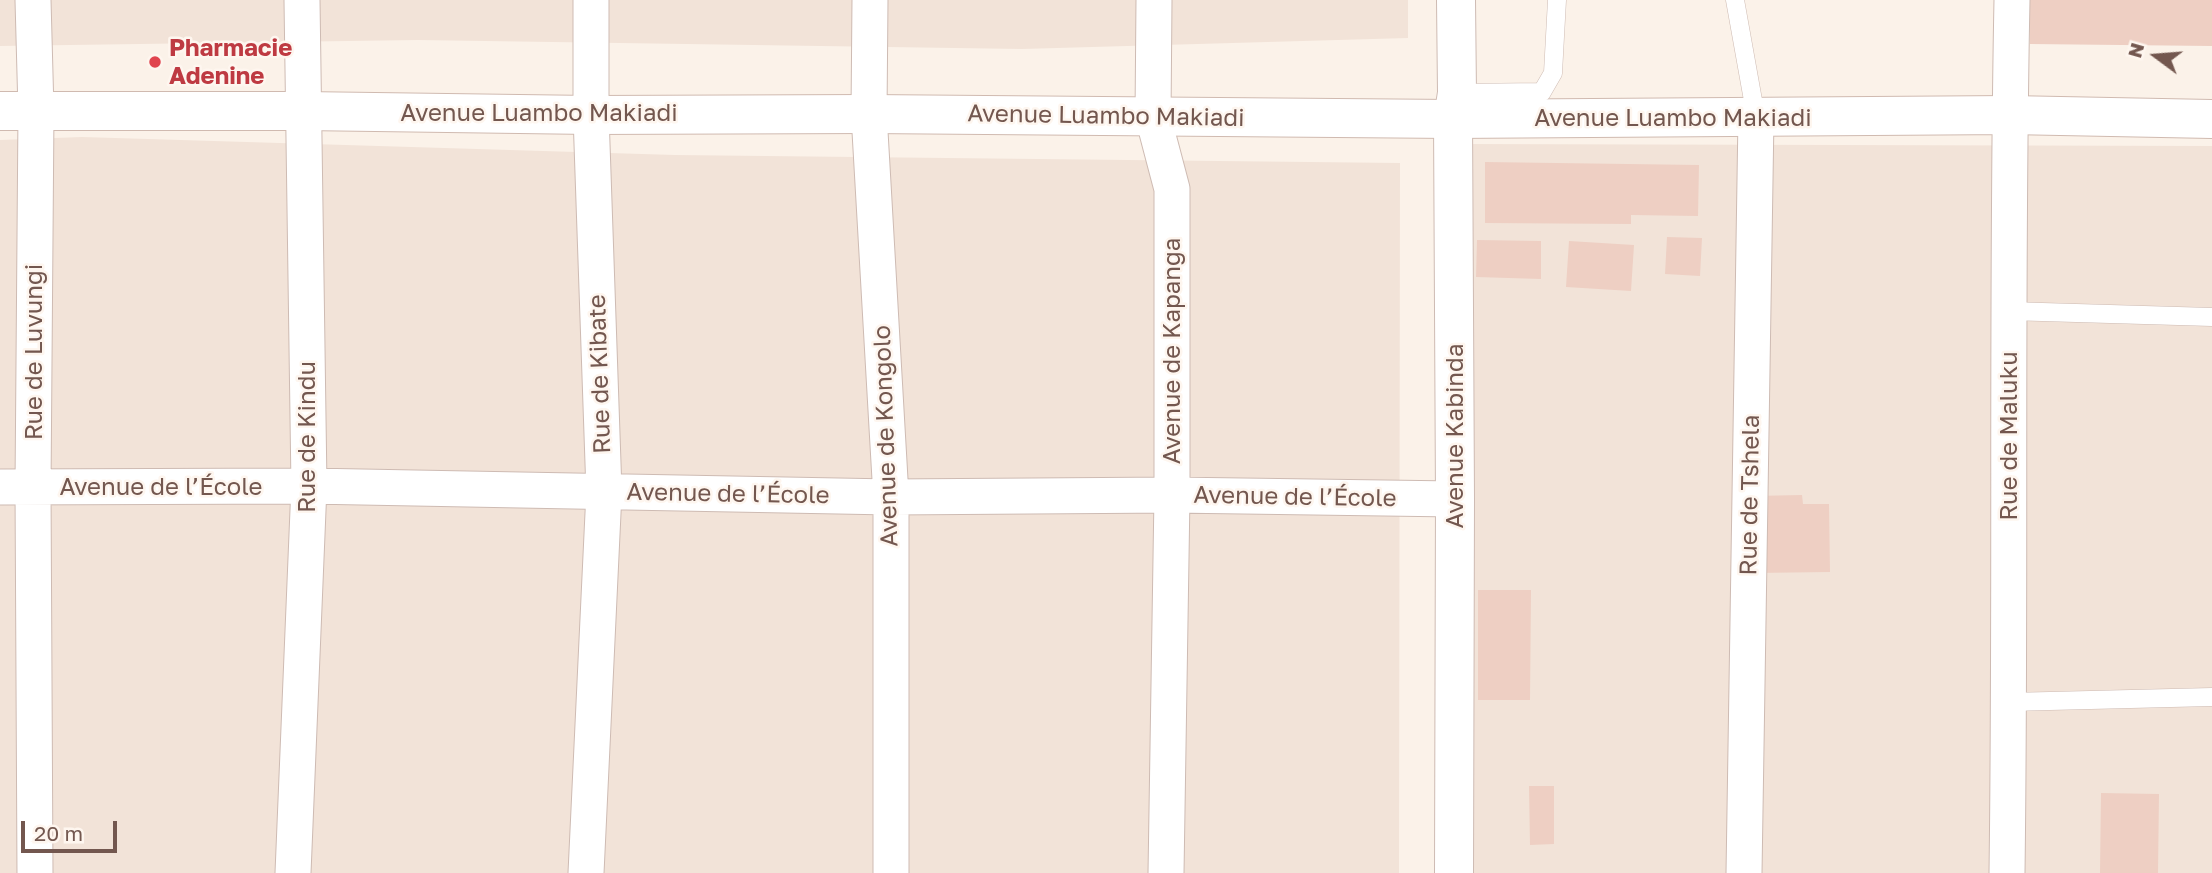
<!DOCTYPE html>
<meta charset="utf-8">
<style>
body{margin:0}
#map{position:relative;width:2212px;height:873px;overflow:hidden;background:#fbf2e9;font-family:"Golos Text",sans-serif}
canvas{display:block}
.north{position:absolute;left:2121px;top:21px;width:70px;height:70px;-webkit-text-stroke:5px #fef6ef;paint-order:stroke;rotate:286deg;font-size:19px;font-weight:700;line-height:28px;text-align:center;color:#73574f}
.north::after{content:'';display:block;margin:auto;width:24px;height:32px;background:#73574f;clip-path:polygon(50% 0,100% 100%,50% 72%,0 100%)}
.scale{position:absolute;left:21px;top:821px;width:96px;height:32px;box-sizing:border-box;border:4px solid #73574f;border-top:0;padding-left:9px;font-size:21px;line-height:24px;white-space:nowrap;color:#73574f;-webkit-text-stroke:5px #fef6ef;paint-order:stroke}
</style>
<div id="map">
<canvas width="2212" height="873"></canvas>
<div class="north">N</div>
<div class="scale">20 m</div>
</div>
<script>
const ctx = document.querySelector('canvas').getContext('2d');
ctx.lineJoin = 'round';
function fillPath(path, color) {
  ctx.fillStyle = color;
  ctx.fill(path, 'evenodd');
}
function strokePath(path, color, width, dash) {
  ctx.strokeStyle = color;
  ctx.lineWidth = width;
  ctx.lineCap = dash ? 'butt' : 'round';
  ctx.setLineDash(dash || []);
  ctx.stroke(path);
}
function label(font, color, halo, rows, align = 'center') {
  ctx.font = font + ' "Golos Text",sans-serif';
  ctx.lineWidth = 5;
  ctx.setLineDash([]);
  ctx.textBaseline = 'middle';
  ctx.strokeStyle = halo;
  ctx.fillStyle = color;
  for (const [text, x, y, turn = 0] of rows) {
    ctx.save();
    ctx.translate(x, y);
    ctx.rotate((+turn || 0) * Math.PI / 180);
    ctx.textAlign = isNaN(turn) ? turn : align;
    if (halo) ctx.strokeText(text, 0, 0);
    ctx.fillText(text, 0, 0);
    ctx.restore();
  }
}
fillPath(new Path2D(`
 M0,0H1408V38L1022,49L418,40L0,46Z
 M82,137L675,155L1400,163L1399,873H0V140Z
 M1464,144L2212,146V873H1472Z`), '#f2e3d8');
fillPath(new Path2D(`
 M2030,0H2212V46L2030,44Z
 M1485,162L1699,165L1698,216L1631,215V224L1485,223Z
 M1667,237L1702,238L1700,276L1665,274Z
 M1477,240L1541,241V279L1476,277Z
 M1569,241L1634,245L1631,291L1566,287Z
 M1802,495L1803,504H1829L1830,572L1754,573L1753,496Z
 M1478,590H1531L1530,700H1478Z
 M1529,786H1554V844L1530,845Z
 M2101,793L2159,794L2158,873H2100Z`), '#eecfc3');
const service = new Path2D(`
 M1735,0L1756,117
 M1457,93L1542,92L1553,73L1557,0
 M2008,311L2212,317
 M2009,702L2212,697`);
const minor = new Path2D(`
 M33,0L36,111L33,487L35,873
 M870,0L869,114L891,497V873
 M1154,0L1153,117L1172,189V495L1166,873
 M0,487L309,486L891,497L1172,495L1455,499
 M293,873L309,486L302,0
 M586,873L604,492L591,115V0
 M1744,873L1756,117
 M2007,873C2011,582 2006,291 2012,0`);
const tertiary = new Path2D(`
 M1454,873L1455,499L1453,119L1457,93L1456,0`);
const secondary = new Path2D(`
 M0,111H303L591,115L869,114L1453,119L2010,115L2212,119`);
strokePath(service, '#cebbb3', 19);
strokePath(minor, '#cebbb3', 37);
strokePath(tertiary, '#cebbb3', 40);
strokePath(secondary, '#d0bab0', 40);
strokePath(service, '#fff', 18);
strokePath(minor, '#fff', 35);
strokePath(tertiary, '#fff', 38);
strokePath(secondary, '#fff', 38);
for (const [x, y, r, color] of [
 [155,62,7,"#e0444e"]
]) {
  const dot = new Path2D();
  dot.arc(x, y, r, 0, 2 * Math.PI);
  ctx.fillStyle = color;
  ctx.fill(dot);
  strokePath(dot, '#fef6ef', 2.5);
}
label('bold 24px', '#be3a42', '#fef6ef', [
 ["Pharmacie",169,48],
 ["Adenine",169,76]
], 'left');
label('24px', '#73574f', '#fef6ef', [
 ["Avenue Luambo Makiadi",539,113],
 ["Avenue Luambo Makiadi",1106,116,1],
 ["Avenue Luambo Makiadi",1673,118],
 ["Avenue de Kapanga",1172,351,-90],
 ["Rue de Luvungi",34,352,-90],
 ["Rue de Kibate",600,374,-92],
 ["Avenue de Kongolo",886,436,-92],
 ["Avenue Kabinda",1455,436,-90],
 ["Rue de Maluku",2009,436,-90],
 ["Rue de Kindu",307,437,-90],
 ["Avenue de l’École",161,487],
 ["Avenue de l’École",728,494,1],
 ["Rue de Tshela",1750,495,-89],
 ["Avenue de l’École",1295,497,1]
]);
</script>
